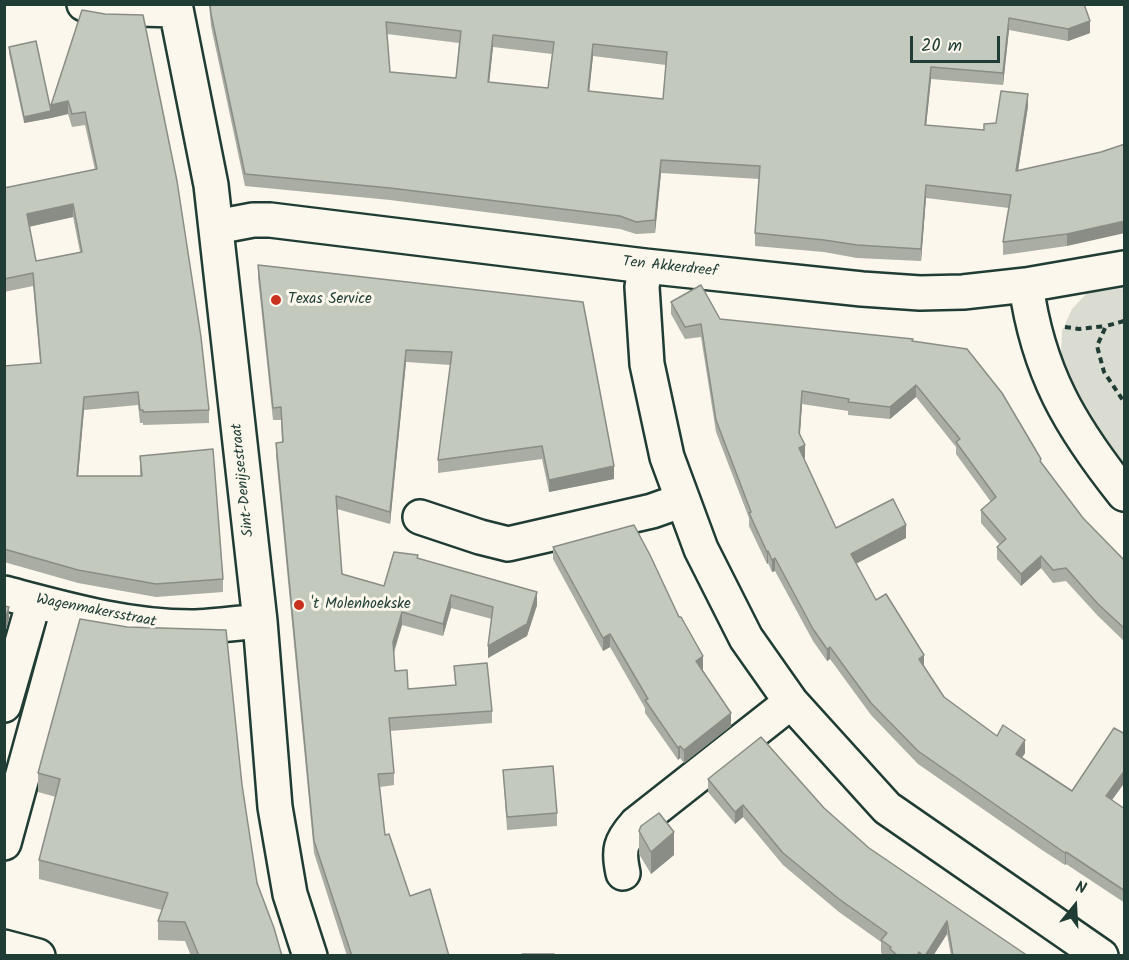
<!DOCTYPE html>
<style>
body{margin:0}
#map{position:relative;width:1129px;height:960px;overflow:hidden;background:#fbf7ec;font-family:Kalam,sans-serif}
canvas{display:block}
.frame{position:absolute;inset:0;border:6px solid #1f3d34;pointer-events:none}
.north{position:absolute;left:1045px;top:876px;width:60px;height:60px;-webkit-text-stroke:4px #fbf7ec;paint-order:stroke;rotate:18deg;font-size:16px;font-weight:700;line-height:24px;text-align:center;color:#1f3d34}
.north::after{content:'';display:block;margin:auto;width:21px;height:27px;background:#1f3d34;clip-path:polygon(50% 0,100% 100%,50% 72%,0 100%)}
.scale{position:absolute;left:910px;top:36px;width:90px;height:27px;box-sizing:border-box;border:3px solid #1f3d34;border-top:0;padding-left:8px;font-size:18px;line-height:21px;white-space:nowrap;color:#1f3d34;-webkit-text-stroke:4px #fbf7ec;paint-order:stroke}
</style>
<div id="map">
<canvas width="1129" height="960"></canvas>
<div class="frame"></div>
<div class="north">N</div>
<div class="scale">20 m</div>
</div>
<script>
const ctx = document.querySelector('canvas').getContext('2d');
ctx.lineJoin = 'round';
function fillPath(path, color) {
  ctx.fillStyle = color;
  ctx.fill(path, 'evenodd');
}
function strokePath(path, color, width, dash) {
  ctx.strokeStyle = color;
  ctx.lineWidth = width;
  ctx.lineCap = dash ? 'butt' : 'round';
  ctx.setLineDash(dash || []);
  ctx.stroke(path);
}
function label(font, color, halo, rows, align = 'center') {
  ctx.font = font + ' Kalam,sans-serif';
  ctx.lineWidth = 6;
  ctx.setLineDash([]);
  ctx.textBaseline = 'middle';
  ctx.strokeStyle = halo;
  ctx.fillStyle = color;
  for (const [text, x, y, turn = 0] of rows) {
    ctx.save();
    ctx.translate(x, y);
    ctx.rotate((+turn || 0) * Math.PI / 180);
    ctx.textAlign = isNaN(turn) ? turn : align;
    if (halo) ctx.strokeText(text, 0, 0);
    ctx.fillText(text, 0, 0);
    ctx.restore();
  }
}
fillPath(new Path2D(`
 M1124,288V470L1089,420L1061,355L1062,331L1072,309L1087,293Z`), '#dbdcd1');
const minor = new Path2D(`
 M84,4L106,8L175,10
 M175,4L211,185L260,621L275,807L290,894L310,956
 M216,227L253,220H270L645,266L862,289L920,293L963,292L1026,285L1124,268
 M645,266L642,287L647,364L667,457L701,549L746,638L791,702L887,808L1101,956
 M1026,285C1038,372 1070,426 1124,494
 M420,517L480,537L508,544L652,511L683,500
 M4,593C65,609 127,627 191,627C213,627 237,623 260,621
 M4,705L34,601
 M4,843L68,610
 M623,873C618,850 620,842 636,824L791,702
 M4,947L38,956`);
strokePath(minor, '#1f3d34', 38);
strokePath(new Path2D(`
 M1124,321L1106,326L1097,346L1104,372L1124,402
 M1065,327L1079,329L1106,326`), '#1f3d34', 4, [6, 4.5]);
strokePath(minor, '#fbf7ec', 33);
fillPath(new Path2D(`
 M209,4H1084L1090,33L1068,41L1009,30L1003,85L931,79L926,125L984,130L1028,106L1018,171L1101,152L1067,246L1003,255V242L1009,208L926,198L921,261L857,258L824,252L755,246V233L759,179L661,173L655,233L636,234L620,229L390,200L245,186L211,26ZM387,34L459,43L456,78L390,72ZM493,47L552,54L548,88L489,82ZM593,56L666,65L663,99L589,91Z
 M82,10L209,410V423L143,425V423H140L138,405L84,410L78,476H140V456L223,579V592L156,597L78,583L4,562V366L40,363L33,286L4,292V188L95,170L85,125L72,127L68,114L51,118ZM73,217L80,252L36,261L29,227Z
 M9,47L51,118L24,123L9,53Z
 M258,265L583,302L614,479L549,492L542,459L438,473V460L451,365L406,362L390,524L337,509L342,574L384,586L418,558L537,605L527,636L488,658L492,619L451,608L443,636L402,625L394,653L395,671L408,689L455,685L454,666L492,711V723L390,731L394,773V785L380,787L385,835L410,896L449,956H347L314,853L276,456V443L282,442L281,420H273L258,278Z
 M671,302L720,319L912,341L1041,463L1083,518L1125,561V642L1098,616L1066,581L1053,583L1041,568L1021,586L997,559V547L1000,545L981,523V510L991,502L956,454V447L916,397L890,419L848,415V411L802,404L800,435L805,458H804L836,528L906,538L856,564L876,600L944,697L997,736L1025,753L1022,758L1072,791L1125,734V782L1112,800L1125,809V903L1066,864L1065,865L1042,850L918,764L871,715L830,659L827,661L813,641L775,571L772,572L768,563L767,564L749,526V518L716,432L701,337L685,339L671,314Z
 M553,547L703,669L702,670L731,726L684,763L680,758L678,760L645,713V708L610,647L603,651L553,559Z
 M503,770L557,813V826L507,830Z
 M38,773L242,785L257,883L282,956H191L185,941L158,940V921L162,910L39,879V860L56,797L38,792Z
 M708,779L824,808L869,848L1028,956H951L947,934L933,956H885L881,953V942L839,912L783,865L743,817L735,824L708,792Z
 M639,831L674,855L651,874L639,854Z`), '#a9ada3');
fillPath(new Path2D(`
 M1009,18V30L1003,85V73Z
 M1090,21V33L1068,41V29Z
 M493,35V47L488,94V82Z
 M593,44V56L588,104V91Z
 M931,67V79L925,137V125Z
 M1028,94V106L1016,184V171Z
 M68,101V114L51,118V105Z
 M51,111V118L24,123V117Z
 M661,160V173L655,233V220Z
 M926,185V198L921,261V249Z
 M73,204V217L27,227V214Z
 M1125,221V233L1067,246V234Z
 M406,350V362L390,524V512Z
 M916,385V397L890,419V407Z
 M802,391V404L799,445V433Z
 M84,397V410L77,489V476Z
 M805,445V458L799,460V448Z
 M614,466V479L549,492V480Z
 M906,525V538L851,566V554Z
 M768,551V563L767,564V552Z
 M1041,556V568L1021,586V574Z
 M775,558V571L772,572V560Z
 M537,592V605L527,636L488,658V646Z
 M451,595V608L443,636V624Z
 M9,607V619L4,636V623Z
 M402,612V625L393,654V642Z
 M610,634V647L603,651V638Z
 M830,647V659L827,661V649Z
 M924,655V668L919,659Z
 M703,656V669L696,674V661Z
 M731,713V726L684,763V750Z
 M1025,740V753L1016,766V754Z
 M680,746V758L678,760V748Z
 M1125,770V782L1106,808V796Z
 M743,805V817L735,824V812Z
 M674,832V855L651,874V852Z
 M1066,852V864L1065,865V853Z
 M947,921V934L933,956H925Z`), '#898d85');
const building = new Path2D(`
 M210,4H1084L1090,21L1068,29L1009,18L1003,73L931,67L925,125L984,130V124L996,123L1001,91L1028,94L1016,171L1101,152L1125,144V221L1067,234L1003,242L1011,195L926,185L921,249L857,245L824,240L755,233L760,166L661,160L655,220L636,222L620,216L390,188L245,174L211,14ZM386,22L461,31L456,78L390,72ZM493,35L554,42L548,88L488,82ZM593,44L667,52L663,99L588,91Z
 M82,10L105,14L143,15L177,181L201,337L209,410L143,412V410H140L138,392L84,397L77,476H142L140,456L213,449L223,579L156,584L78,570L4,549V366L41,363L33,273L4,279V188L97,169L85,112L72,114L68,101L51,105ZM73,204L82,252L36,261L27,214Z
 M36,41L51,111L24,117L9,47Z
 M258,265L583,302L614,466L549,480L542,446L438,460L452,352L406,350L390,512L336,496L342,574L384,586L394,552L418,555L417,558L537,592L527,624L488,646L493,607L451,595L443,624L402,612L393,642L395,671L407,670L408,689L456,685L454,666L487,663L492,711L389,718L394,773L378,774L385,835L389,834L410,896L430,889L449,956H352L314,841L276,443L283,442L281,407L273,408Z
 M701,285L720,319L913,339L912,341L967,349L1002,393L1041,459L1040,461L1083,518L1125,561V629L1098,604L1066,568L1053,570L1041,556L1021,574L997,547L1006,539L981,510L996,497L956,442L960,439L916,385L890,407L848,402L849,399L802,391L799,433L805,445L799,448L836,528L893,499L906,525L851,554L876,600L886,594L924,655L919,659L944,697L997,736L1003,725L1025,740L1016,754L1072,791L1114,728L1125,734V770L1106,796L1125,809V891L1066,852L1065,853L1042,837L918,751L871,703L830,647L827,649L813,629L775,558L772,560L768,551L767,552L749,513L751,512L716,420L701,324L685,327L671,302Z
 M634,525L650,555L679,617H681L703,656L696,661L731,713L684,750L680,746L678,748L645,700L648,699L610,634L603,638L553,547Z
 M4,606L9,607L4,623Z
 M80,619L127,627L226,630L242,785L257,883L274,928L282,956H199L185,922L158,921L168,893L39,860L60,779L38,773Z
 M761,737L824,808L869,848L1028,956H953L947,921L925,956H923L919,952L917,956H898L890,949L891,947L881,940L887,933L839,899L783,853L743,805L735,812L708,779Z
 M553,766L557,813L507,817L503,770Z
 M659,813L674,832L651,852L639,831L641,826Z
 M522,954H554V956H522Z`);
fillPath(building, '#c4c9be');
strokePath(building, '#898d85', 1.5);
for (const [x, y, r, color] of [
 [276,300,6,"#c8321e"],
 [299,605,6,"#c8321e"]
]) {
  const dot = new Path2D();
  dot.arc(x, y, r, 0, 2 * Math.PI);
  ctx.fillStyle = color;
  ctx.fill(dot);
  strokePath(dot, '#fbf7ec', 2);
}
label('15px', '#1f3d34', '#fbf7ec', [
 ["Ten Akkerdreef",670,268,6],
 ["Sint-Denijsestraat",244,480,-96],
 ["Wagenmakersstraat",96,612,11]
]);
label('15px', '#1f3d34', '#fbf7ec', [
 ["Texas Service",288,300],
 ["'t Molenhoekske",311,605]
], 'left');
</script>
